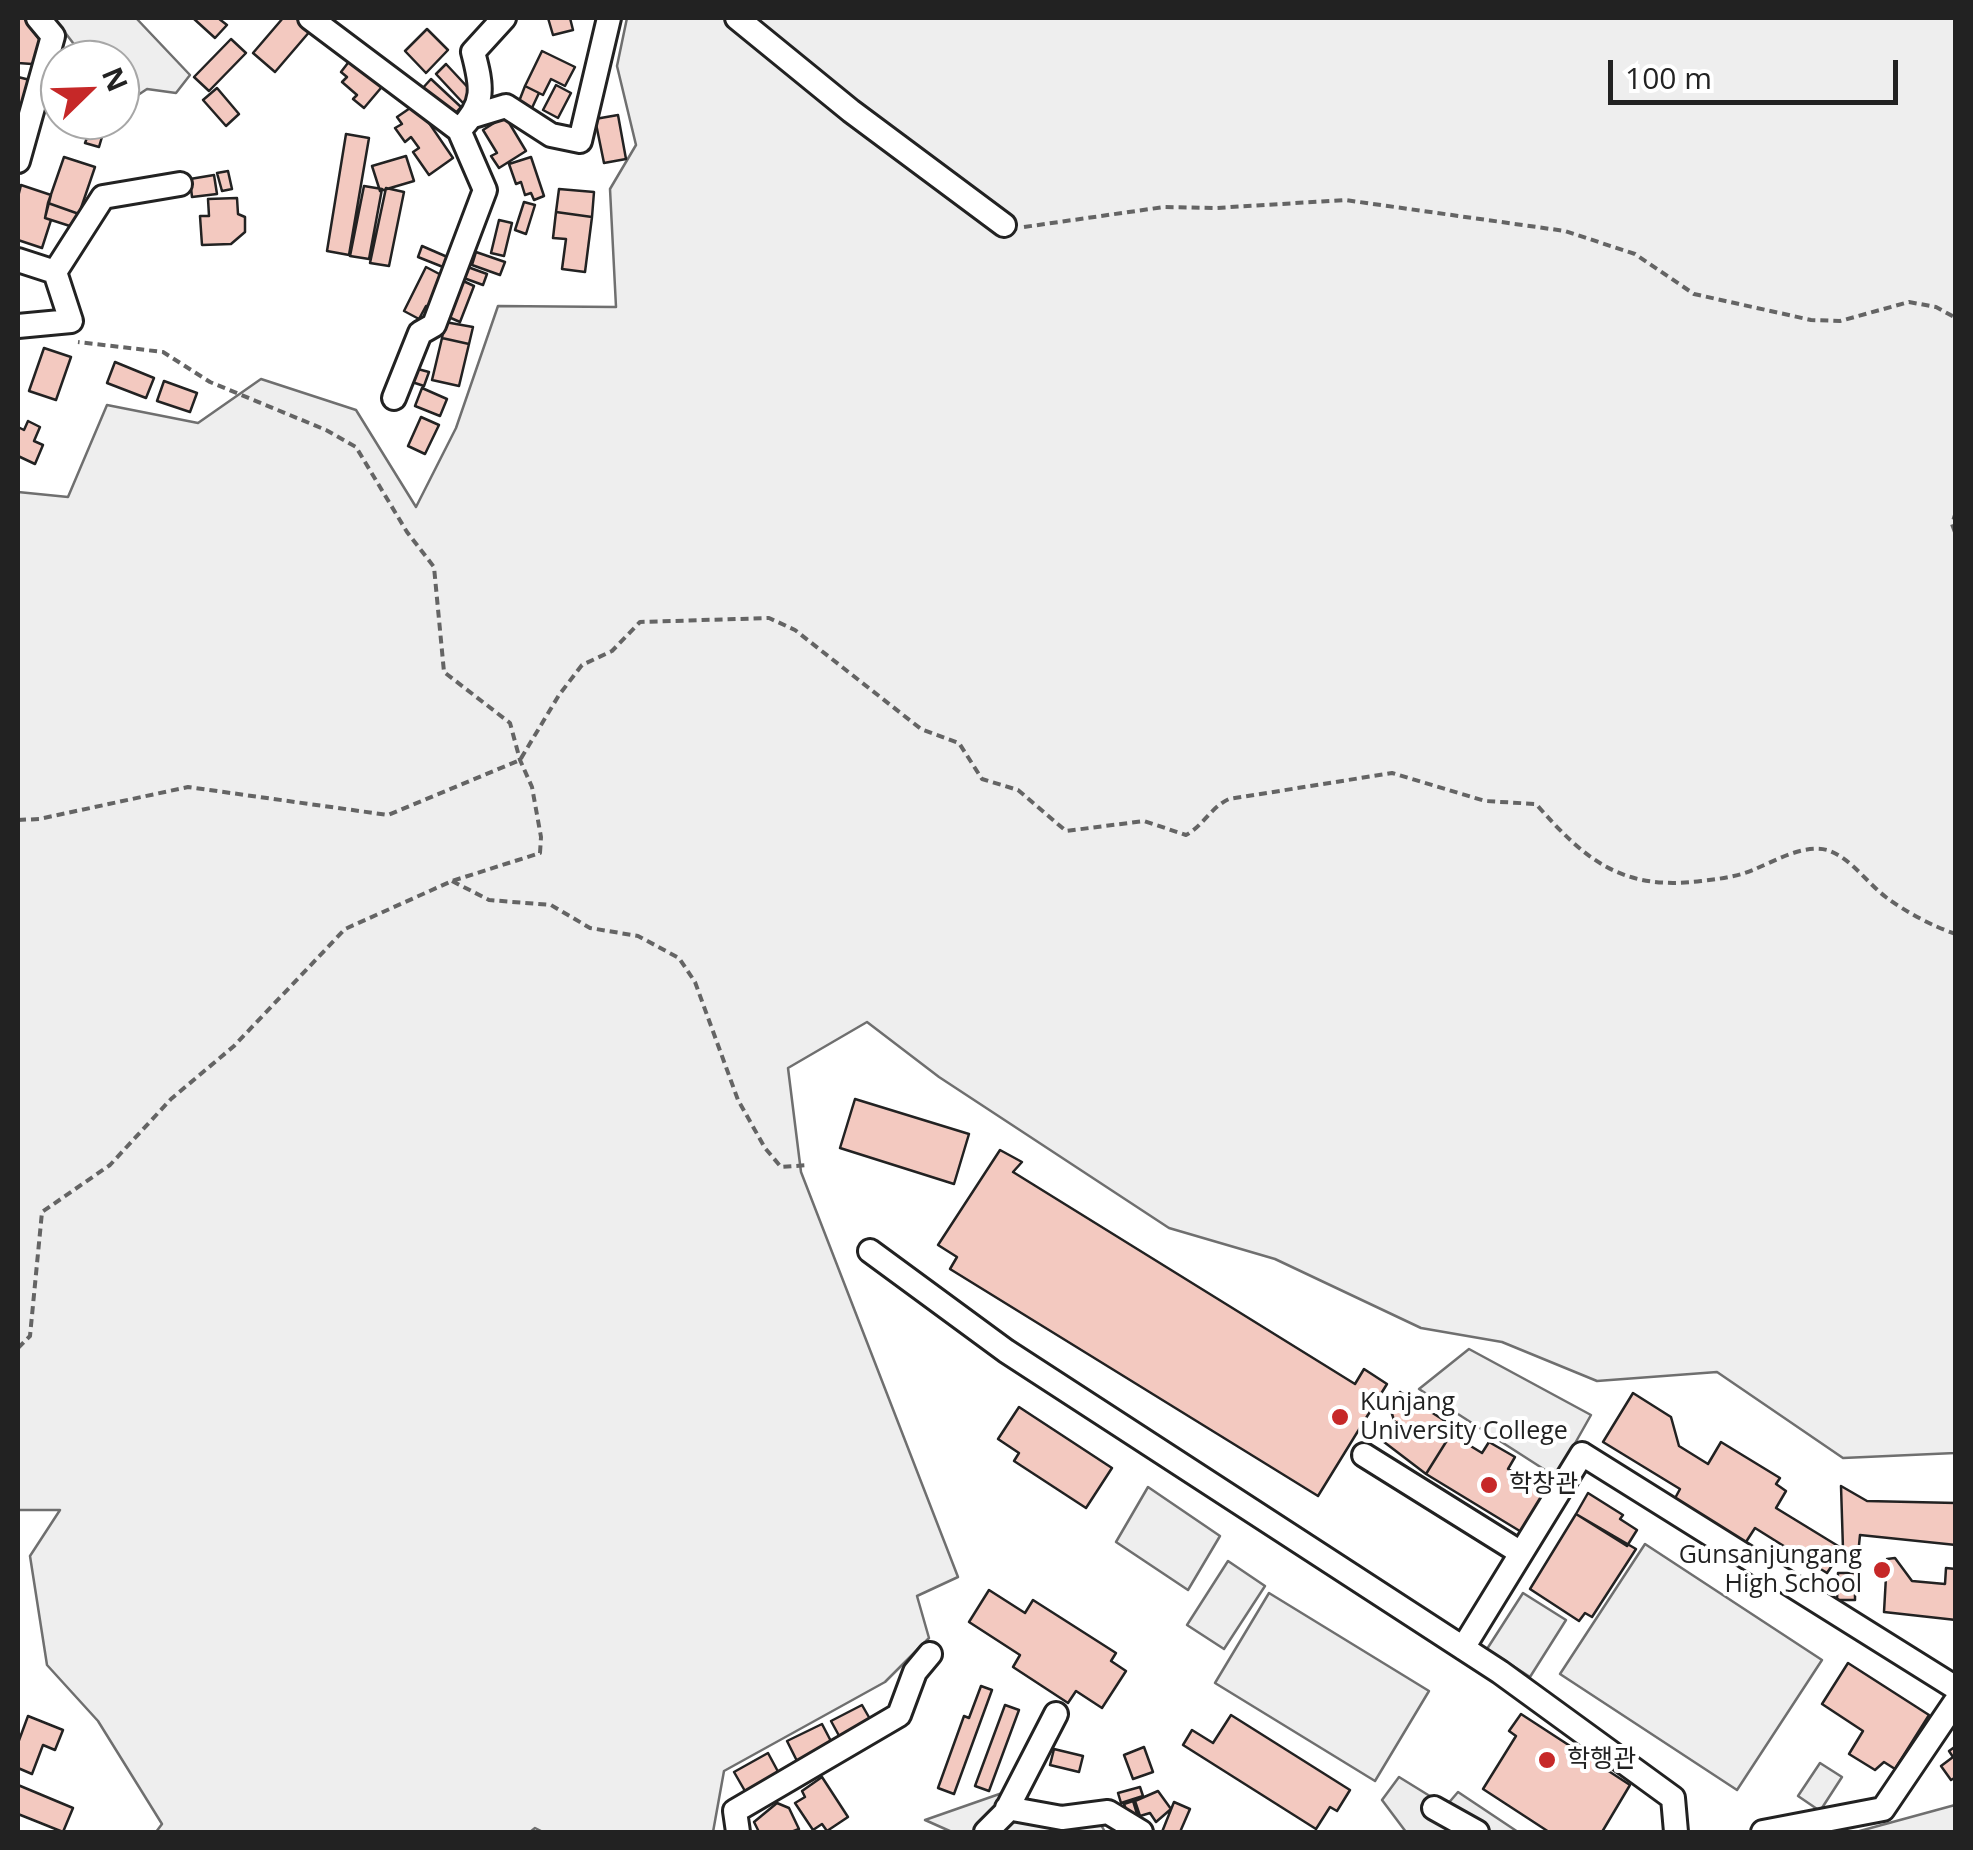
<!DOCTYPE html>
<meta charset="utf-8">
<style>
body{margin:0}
#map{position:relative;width:1973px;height:1850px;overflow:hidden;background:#fff;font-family:"Open Sans",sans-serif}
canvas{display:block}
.frame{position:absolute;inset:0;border:20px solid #222;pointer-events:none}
.north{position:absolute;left:40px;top:40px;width:100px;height:100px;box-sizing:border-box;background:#fff;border:2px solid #a7a7a7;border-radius:50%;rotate:67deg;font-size:28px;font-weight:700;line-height:40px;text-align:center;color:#222}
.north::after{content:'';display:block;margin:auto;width:35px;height:45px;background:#c62828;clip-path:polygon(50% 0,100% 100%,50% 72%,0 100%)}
.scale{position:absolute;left:1608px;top:60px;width:290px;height:45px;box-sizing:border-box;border:5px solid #222;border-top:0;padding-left:12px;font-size:30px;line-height:35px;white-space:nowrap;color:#222;-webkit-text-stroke:8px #fff;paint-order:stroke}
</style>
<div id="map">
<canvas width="1973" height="1850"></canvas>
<div class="frame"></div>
<div class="north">N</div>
<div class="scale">100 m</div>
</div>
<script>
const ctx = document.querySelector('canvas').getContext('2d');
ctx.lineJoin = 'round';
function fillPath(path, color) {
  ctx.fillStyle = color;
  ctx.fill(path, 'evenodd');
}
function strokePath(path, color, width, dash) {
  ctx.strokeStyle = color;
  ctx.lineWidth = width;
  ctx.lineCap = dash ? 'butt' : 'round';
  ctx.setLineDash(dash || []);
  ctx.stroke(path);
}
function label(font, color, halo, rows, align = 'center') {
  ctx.font = font + ' "Open Sans","Noto Sans KR",sans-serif';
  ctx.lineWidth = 8;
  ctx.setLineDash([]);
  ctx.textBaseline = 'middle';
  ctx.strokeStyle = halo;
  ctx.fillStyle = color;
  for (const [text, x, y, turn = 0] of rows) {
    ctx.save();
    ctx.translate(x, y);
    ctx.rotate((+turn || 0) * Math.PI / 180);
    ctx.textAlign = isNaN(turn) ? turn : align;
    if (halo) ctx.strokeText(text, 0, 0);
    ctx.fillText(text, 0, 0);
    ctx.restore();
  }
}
const green = new Path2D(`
 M54,18H136L190,75L176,93L147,89L120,107V60H86Z
 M627,18H1955V1453L1843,1458L1717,1372L1597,1381L1502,1342L1421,1328L1275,1259L1169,1228L939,1077L867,1022L788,1068L801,1172L958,1577L917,1596L929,1638L885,1682L724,1771L713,1832H543L535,1828L530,1832H156L162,1824L98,1721L47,1665L30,1556L60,1510H18V492L68,497L107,405L198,423L261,379L356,410L416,507L456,428L498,306L616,307L610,189L636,145L617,66Z
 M1148,1487L1220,1536L1188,1590L1116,1542Z
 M1645,1544L1822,1660L1737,1790L1560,1674Z
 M1228,1561L1265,1586L1224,1649L1187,1625Z
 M1269,1593L1429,1691L1375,1781L1215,1683Z
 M1523,1593L1566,1620L1530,1677L1487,1649Z
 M1820,1763L1842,1777L1820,1811L1798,1796Z
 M1008,1791L1019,1820L1100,1823L1105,1832H952L925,1820Z
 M1955,1805V1832H1856Z`);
fillPath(green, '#eee');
strokePath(green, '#6f6f6f', 2.5);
const parking = new Path2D(`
 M1469,1349L1591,1415L1556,1477L1419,1389Z
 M1399,1777L1446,1806L1458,1792L1518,1832H1406L1382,1800Z`);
fillPath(parking, '#ededed');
strokePath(parking, '#6f6f6f', 2.5);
const building = new Path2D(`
 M18,18H24L44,46L32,64L18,63Z
 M193,18H218L227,25L215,38Z
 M283,18H296L311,30L275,72L253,53Z
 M548,18H570L573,30L553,35Z
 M427,29L448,50L426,73L405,51Z
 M231,39L246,53L209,91L194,77Z
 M542,51L575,67L565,86L551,79L543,95L525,86Z
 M354,55L386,82L364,108L353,99L357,95L342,82L347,77L341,72Z
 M446,64L473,93L463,103L436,74Z
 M18,77L30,80L21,119L18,118Z
 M431,79L461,107L451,118L421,90Z
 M556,85L571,93L558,118L543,110Z
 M525,86L539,93L531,110L518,104Z
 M217,88L239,114L226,126L203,100Z
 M416,104L453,158L429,175L413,152L419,148L411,137L405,142L395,128L402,124L397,117Z
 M618,115L626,159L604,163L595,119Z
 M505,116L526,151L499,168L491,156L497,153L483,130Z
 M79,120H107L99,147L85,143L89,133L75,130Z
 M346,134L369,138L349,255L327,251Z
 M406,156L414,181L380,191L372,166Z
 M64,157L95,167L79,214L48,203Z
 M531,157L544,196L534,200L531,193L525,195L521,182L516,184L509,164Z
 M228,171L232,189L222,191L217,173Z
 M214,175L217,194L192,197L190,179Z
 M21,185L51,195L45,218L51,220L42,248L18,240V197Z
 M364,186L382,189L369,259L350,256Z
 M386,188L404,192L389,266L370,263Z
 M559,189L594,192L592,217L556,212Z
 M237,198L238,214L245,217V232L231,244L202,245L200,216H209L208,199Z
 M524,202L535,205L526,234L515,230Z
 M48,203L79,214L73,227L45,218Z
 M556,212L592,217L585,272L562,269L566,239L553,238Z
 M499,220L512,223L504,256L491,253Z
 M422,246L452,259L448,269L418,257Z
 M476,252L505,262L500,275L472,265Z
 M465,266L487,274L483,285L461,277Z
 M426,267L447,278L433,306H426L419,319L404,311Z
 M459,279L474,286L460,322L444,315Z
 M445,322L473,327L469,344L442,338Z
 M442,338L469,344L459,386L432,380Z
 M44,348L71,357L56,400L29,391Z
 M115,362L154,378L146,398L107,383Z
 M414,368L429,372L424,386L409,381Z
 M164,381L197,393L190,412L157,401Z
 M422,388L447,399L440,416L415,406Z
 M421,417L439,425L425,454L408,446Z
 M28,421L40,427L34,441L43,445L35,464L18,456V427L24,430Z
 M855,1099L969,1134L954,1184L840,1148Z
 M1000,1150L1022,1162L1013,1172L1355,1384L1364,1369L1387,1384L1318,1496L950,1269L957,1257L938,1245Z
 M1400,1392L1445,1421L1441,1427L1451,1434L1426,1474L1384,1442L1397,1429L1391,1411Z
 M1633,1393L1671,1417L1679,1446L1708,1464L1721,1442L1780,1478L1776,1484L1786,1491L1776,1508L1843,1549L1827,1573L1755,1528L1744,1545L1673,1502L1680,1489L1603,1442Z
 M1019,1407L1112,1468L1086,1508L1014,1461L1019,1453L998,1439Z
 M1451,1434L1482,1453L1489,1442L1515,1457L1508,1469L1552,1496L1528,1536L1426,1474Z
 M1841,1486L1867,1501L1956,1503V1545L1860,1535L1858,1555L1843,1549Z
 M1588,1493L1623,1515L1620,1519L1637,1530L1627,1546L1576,1514Z
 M1576,1514L1636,1549L1592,1617L1585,1613L1579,1621L1530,1589Z
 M1895,1558L1912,1581L1945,1584L1946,1568L1956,1569V1620L1884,1612L1887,1559Z
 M1838,1573H1855V1600H1837Z
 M989,1590L1025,1613L1033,1600L1116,1653L1111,1661L1126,1671L1102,1708L1076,1691L1068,1703L1013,1667L1020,1655L969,1622Z
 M1848,1663L1929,1715L1895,1769L1884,1762L1875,1770L1849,1754L1863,1731L1822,1704Z
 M981,1686L992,1690L954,1794L938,1788L964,1716L969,1718Z
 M862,1705L874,1726L843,1743L831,1721Z
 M1005,1705L1019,1710L989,1791L975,1786Z
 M1521,1714L1630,1785L1602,1832H1549L1483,1789L1516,1736L1509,1731Z
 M1231,1715L1350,1790L1337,1811L1330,1807L1316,1829L1183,1745L1192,1730L1213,1743Z
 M28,1716L63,1730L55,1750L43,1745L32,1774L18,1768V1743Z
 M822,1724L834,1747L799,1765L787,1741Z
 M1956,1746V1777L1951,1780L1941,1766L1953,1757L1949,1751Z
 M1144,1747L1153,1772L1133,1779L1124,1755Z
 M1054,1749L1083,1756L1079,1772L1050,1765Z
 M768,1753L782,1779L749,1798L734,1772Z
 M822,1777L848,1817L827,1831L822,1824L813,1830L795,1803L805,1797L802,1791Z
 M18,1785L73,1808L63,1832L18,1814Z
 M1140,1787L1143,1796L1121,1803L1118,1793Z
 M1158,1791L1171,1809L1156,1822L1150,1813L1140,1816L1135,1801Z
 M1133,1801L1137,1814L1129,1817L1124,1804Z
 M1174,1802L1190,1809L1180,1832H1162Z
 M777,1803L789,1808L799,1829L791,1832H759L754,1822Z`);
fillPath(building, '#f3c9c0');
strokePath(building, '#222', 2.5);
const minor = new Path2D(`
 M310,18L459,130C486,104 482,86 473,52L504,18
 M737,18L851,111L1004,225
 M473,116L506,106L551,135L580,141L609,18
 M18,161L53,36L38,18
 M18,260L55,272L71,321L18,326
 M55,272L103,197L180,184
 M394,398L420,333L434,325L485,190L459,130
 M870,1251L1006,1351L1500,1672L1673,1798L1676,1832
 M1364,1455L1521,1553
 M1463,1648L1582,1454L1956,1688
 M1007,1808L1062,1818L1108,1812L1141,1832
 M1434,1808L1477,1832
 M738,1832L735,1811L899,1715L915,1672L930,1654
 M986,1832L1005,1813L1056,1714
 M1763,1832L1883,1809L1956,1701`);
strokePath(minor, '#222', 28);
strokePath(new Path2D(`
 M1024,227L1164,207L1216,208L1345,200L1565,231L1635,254L1694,294L1811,320L1840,321L1909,302L1936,307L1956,318
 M1956,512L1952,524L1956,535
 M18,820L39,819L188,787L388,815L520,760L559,695L582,665L612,651L640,622L769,618L795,630L921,729L959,743L982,779L1018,790L1066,831L1144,821L1186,835C1203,826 1211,807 1229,799L1392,773L1485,801L1536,804C1586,861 1623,891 1701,881C1719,879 1736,877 1753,870C1775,861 1803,844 1827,850C1850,857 1868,884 1887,898C1906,912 1934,927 1956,934
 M452,881L489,900L551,905L590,928L638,936L679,958L695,982L738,1100L765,1148L781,1167L809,1165
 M18,1348L30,1336L42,1212L110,1165L171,1099L234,1046L345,929L452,881L540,853L541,837L532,787L520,760L510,723L444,672L434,567L407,532L356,447L326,430L210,382L163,352L78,342`), '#646464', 4, [8, 5]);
strokePath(minor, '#fff', 22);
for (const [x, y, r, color] of [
 [1340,1417,10,"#c62828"],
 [1489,1485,10,"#c62828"],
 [1882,1570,10,"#c62828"],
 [1547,1760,10,"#c62828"]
]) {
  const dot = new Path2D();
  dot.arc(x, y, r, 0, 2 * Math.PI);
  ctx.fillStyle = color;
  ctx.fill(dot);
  strokePath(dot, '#fff', 4);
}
label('25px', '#222', '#fff', [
 ["Kunjang",1360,1403],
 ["University College",1360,1432],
 ["학창관",1509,1485],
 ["Gunsanjungang",1862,1556,"right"],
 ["High School",1862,1585,"right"],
 ["학행관",1567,1760]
], 'left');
</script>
